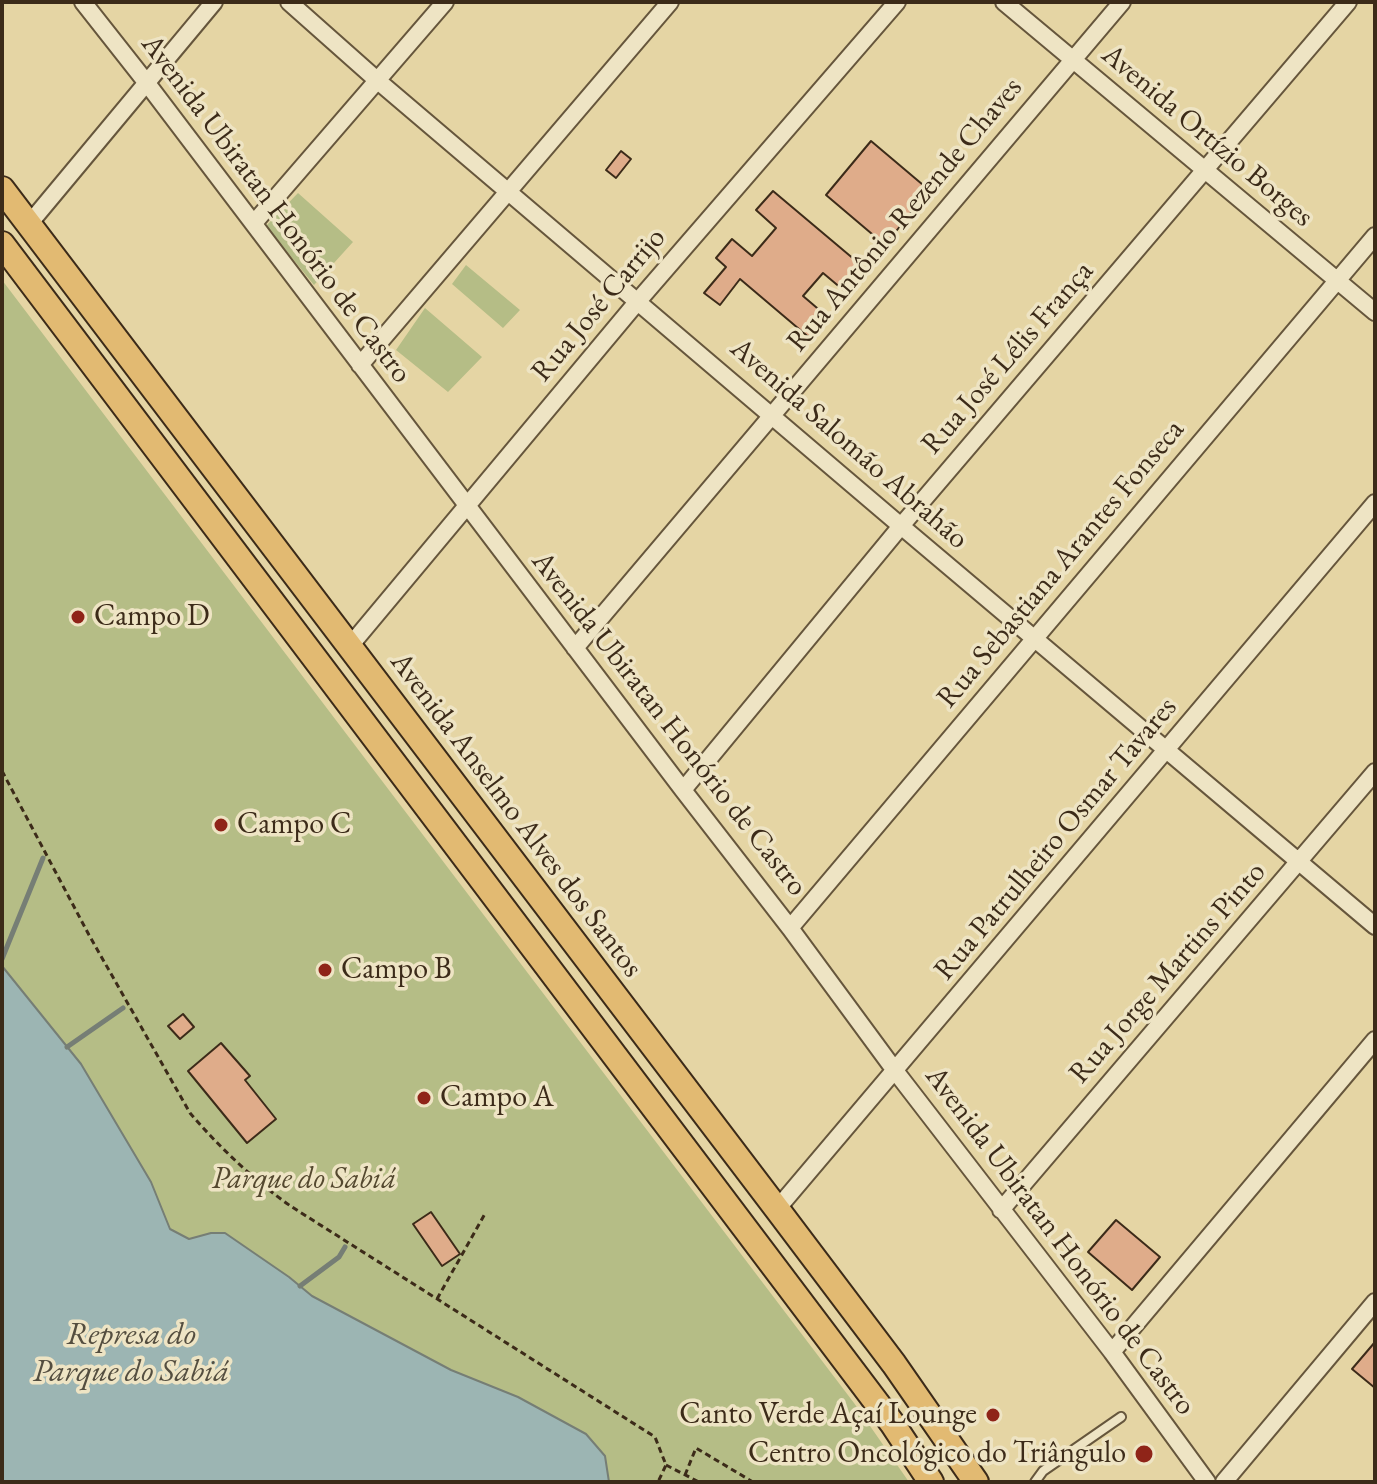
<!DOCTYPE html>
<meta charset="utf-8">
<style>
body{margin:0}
#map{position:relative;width:1377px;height:1484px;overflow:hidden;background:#e5d5a4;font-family:"EB Garamond",serif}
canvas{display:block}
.frame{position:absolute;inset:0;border:4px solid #3c2b19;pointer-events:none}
</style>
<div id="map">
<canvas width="1377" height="1484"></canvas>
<div class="frame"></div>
</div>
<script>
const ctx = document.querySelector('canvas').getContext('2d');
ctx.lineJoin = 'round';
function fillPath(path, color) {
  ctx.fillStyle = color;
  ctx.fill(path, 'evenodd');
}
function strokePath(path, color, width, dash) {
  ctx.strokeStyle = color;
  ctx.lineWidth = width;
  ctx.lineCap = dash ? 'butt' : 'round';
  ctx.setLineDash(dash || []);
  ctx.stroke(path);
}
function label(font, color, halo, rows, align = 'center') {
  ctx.font = font + ' "EB Garamond",serif';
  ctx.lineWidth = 7;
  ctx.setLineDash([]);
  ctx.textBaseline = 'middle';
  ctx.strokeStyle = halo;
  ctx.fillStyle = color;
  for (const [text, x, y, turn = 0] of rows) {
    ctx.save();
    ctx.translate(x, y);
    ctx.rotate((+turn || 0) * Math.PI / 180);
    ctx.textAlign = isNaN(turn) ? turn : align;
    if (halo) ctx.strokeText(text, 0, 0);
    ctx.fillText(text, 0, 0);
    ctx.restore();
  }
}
fillPath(new Path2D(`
 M298,193L353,242L314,285L266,226Z
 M466,265L520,310L503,328L452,284Z
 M2,280L854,1403L909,1482H2Z
 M425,308L482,357L448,392L396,350Z`), '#b5bd86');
const water = new Path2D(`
 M2,966L81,1064L151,1182L170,1229L189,1239L211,1233H225L289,1277L312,1296L451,1370L518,1397L586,1434L605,1456L609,1482H2Z`);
fillPath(water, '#9cb5b3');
strokePath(water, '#767e75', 2);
strokePath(new Path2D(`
 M2,959L43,858
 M67,1047L123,1008
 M300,1286L339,1257L345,1247`), '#767e75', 5);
const building = new Path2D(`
 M871,141L929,190L885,245L826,195Z
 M621,151L631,159L616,178L606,170Z
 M773,191L868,271L848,294L823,273L803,296L830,319L812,340L740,279L720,305L704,293L726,267L716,258L732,239L752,256L776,228L756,210Z
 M183,1014L194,1027L180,1039L168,1026Z
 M221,1043L250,1076L245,1080L276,1119L247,1143L188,1071Z
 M431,1212L460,1254L442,1266L413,1224Z
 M1116,1220L1160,1257L1132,1290L1088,1252Z
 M1375,1342V1388L1352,1369Z`);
fillPath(building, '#dfac8a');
strokePath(building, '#3c2b19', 2);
const lane = new Path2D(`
 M1035,1482L1043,1471L1121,1417`);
const street = new Path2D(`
 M83,2L146,82L683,790L790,928L896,1072L1112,1352L1207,1482
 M289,2L378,81L901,526L1375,926
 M1004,2L1375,312
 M254,223L445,2
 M29,224L214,2
 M360,365L670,2
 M349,647L638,301L897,2
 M575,648L1122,2
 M683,790L901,526L1348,2
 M790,928L1375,236
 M777,1209L1375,503
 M1001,1210L1375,772
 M1112,1352L1375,1040
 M1224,1482L1375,1302`);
const primary = new Path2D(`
 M2,189L777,1209L894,1364L976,1482
 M2,244L892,1423L931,1482`);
strokePath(lane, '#66563c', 12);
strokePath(street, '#66563c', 20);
strokePath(primary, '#3c2b19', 28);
strokePath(new Path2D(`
 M2,771L89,935L190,1113C218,1146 257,1183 292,1207L655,1437L666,1465L658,1482
 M437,1299L486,1212
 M666,1465L699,1482
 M685,1475L696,1448L753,1482`), '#3c2b19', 3, [6, 4]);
strokePath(lane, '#eee4c4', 8);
strokePath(street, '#eee4c4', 16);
strokePath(primary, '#e2ba72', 24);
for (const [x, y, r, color] of [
 [78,617,8,"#8f2418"],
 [221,825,8,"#8f2418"],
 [325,970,8,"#8f2418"],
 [424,1098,8,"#8f2418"],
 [993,1415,8,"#8f2418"],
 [1144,1454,10,"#8f2418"]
]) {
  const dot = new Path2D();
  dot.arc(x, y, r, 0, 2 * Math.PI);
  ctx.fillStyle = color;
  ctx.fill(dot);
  strokePath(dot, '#eee4c4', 3);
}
label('30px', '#3c2b19', '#eee4c4', [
 ["Avenida Ortízio Borges",1207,136,40],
 ["Avenida Ubiratan Honório de Castro",276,209,53],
 ["Rua Antônio Rezende Chaves",905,215,-50],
 ["Rua José Carrijo",599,305,-50],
 ["Rua José Lélis França",1008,358,-49],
 ["Avenida Salomão Abrahão",849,444,41],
 ["Rua Sebastiana Arantes Fonseca",1061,564,-50],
 ["Avenida Ubiratan Honório de Castro",669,724,52],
 ["Avenida Anselmo Alves dos Santos",516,815,53],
 ["Rua Patrulheiro Osmar Tavares",1056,839,-50],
 ["Rua Jorge Martins Pinto",1168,973,-49],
 ["Avenida Ubiratan Honório de Castro",1060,1241,53]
]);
label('30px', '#3c2b19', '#eee4c4', [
 ["Campo D",94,617],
 ["Campo C",237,825],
 ["Campo B",341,970],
 ["Campo A",440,1098],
 ["Canto Verde Açaí Lounge",977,1415,"right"],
 ["Centro Oncológico do Triângulo",1126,1454,"right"]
], 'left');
label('italic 30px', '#54482f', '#eee4c4', [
 ["Parque do Sabiá",304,1180]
]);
label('italic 32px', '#544e40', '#eee4c4', [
 ["Represa do",131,1335],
 ["Parque do Sabiá",131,1372]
]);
</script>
